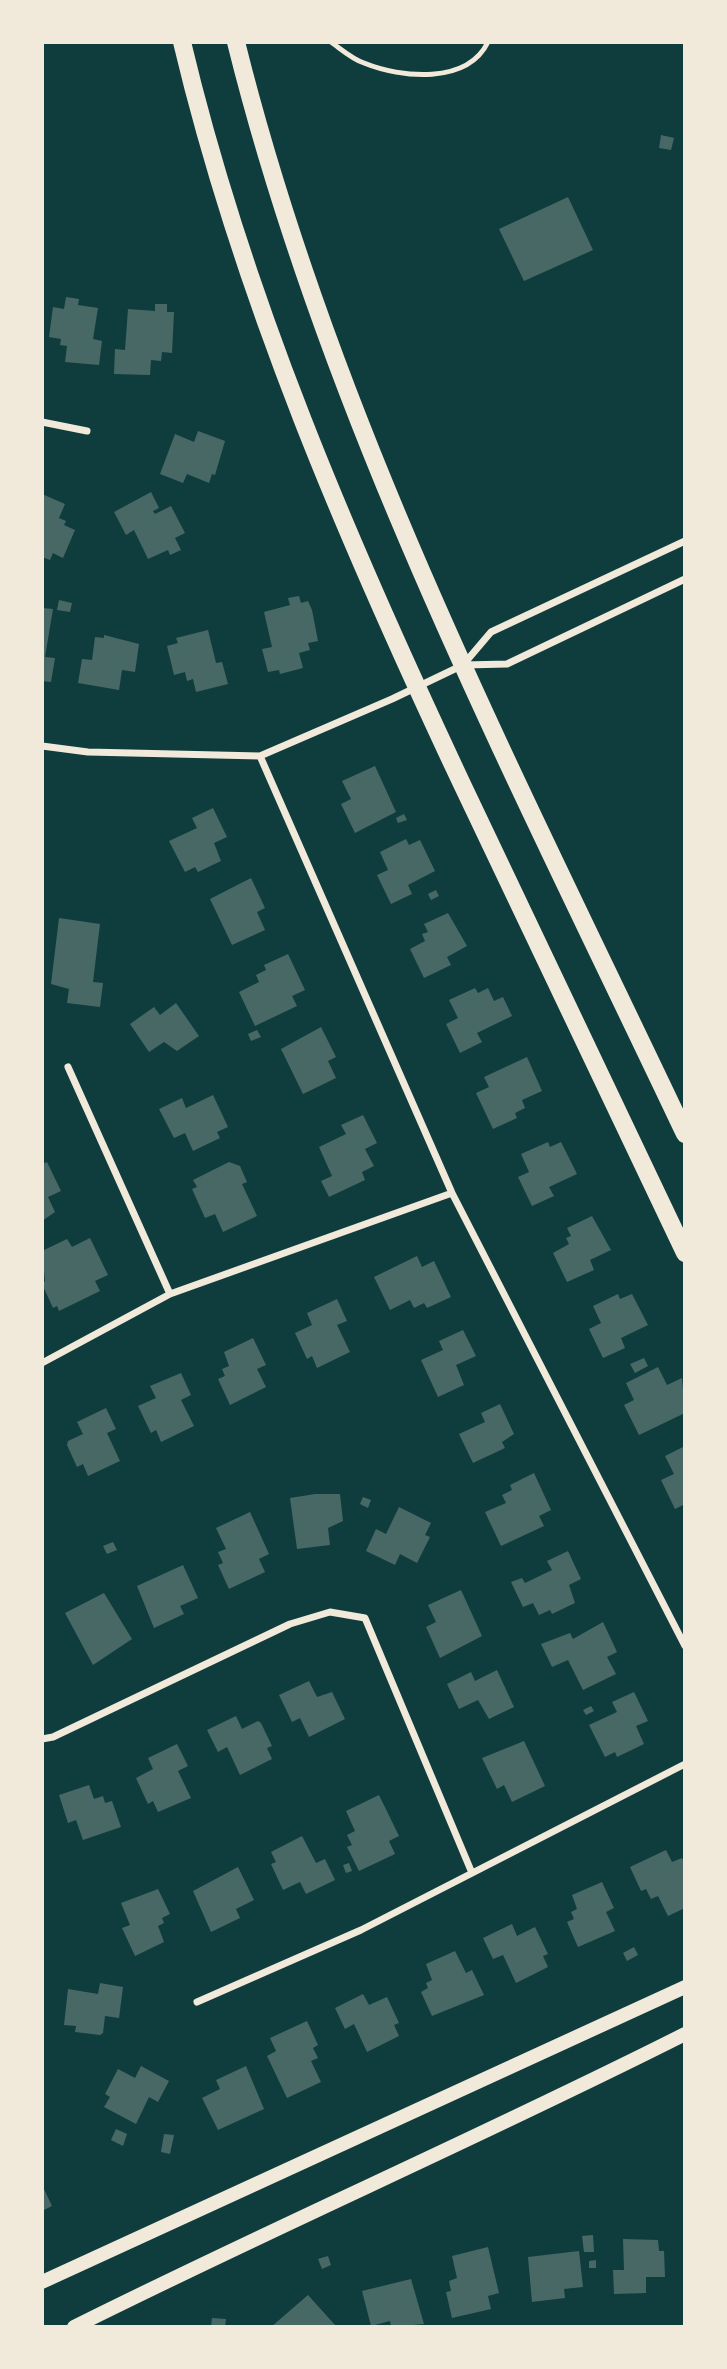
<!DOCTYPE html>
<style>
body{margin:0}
#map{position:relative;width:727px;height:2369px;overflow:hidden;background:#0f3d3e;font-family:"Roboto Condensed",sans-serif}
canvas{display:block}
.frame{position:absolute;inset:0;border:44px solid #f1e9da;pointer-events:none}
</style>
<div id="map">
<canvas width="727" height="2369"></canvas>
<div class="frame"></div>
</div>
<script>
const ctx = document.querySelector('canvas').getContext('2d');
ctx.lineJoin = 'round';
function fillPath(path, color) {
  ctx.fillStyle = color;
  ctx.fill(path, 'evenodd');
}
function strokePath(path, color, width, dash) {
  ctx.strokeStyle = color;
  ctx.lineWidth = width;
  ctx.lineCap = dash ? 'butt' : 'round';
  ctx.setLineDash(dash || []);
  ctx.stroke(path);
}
fillPath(new Path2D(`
 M661,135L674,138L671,150L659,148Z
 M568,197L593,250L524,281L499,229Z
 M66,297L79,299L78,305L98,308L93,339L102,341L99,365L65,362L67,346L60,345L61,339L49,337L53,307L64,309Z
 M155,304H167V312H174L172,353L162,352L161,361L151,360L150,375L114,374L115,349L125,350L128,309L155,311Z
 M198,431L225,441L215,475L212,474L209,483L187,474L183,483L160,474L175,434L194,442Z
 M151,492L159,508L153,511L155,514L171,506L185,533L175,538L181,550L170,555L168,550L148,559L134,530L126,535L114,512Z
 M42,494L65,504L59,518L66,521L64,525L75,530L63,558L53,553L50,560L42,557Z
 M299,596L301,603L308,601L312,610L318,641L308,643L310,650L299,653L303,668L280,674L279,670L268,672L262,649L272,647L264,612L290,605L288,598Z
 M59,600L72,603L70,612L57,610Z
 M42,608L53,609L45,657L55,658L51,682L42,681Z
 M208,630L216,663L222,662L228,684L196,692L193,679L187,681L185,672L174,675L167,646L178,643L176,638Z
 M104,635L139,644L135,672L122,670L119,690L78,683L82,659L92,660L95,637L104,638Z
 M375,766L396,812L355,833L341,804L351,799L342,781Z
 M213,808L227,837L214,843L221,861L198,872L195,867L185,872L169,841L197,828L192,818Z
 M404,814L407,820L398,823L396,818Z
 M406,839L409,845L420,840L435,871L408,885L412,894L391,904L377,875L388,870L380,852Z
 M251,878L265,908L257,912L265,930L232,945L210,899Z
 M436,890L439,896L431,900L428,894Z
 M448,913L467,946L447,957L451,965L424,978L410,949L425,941L422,934L428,932L424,924Z
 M59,918L100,924L93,982L103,983L100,1007L67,1003L69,989L51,984Z
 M288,954L305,990L292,996L297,1006L255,1026L239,992L259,982L256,975L266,970L264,965Z
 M475,988L478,993L488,988L494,1001L503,997L512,1016L477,1033L482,1042L460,1053L446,1024L458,1018L449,1000Z
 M176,1003L199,1036L177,1051L164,1042L149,1052L130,1024L154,1007L160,1015Z
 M321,1027L336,1057L328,1061L336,1078L303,1094L281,1049Z
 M257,1030L261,1037L251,1041L248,1034Z
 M527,1057L542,1091L522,1100L525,1108L515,1113L517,1118L493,1129L476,1093L489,1087L484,1077Z
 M213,1095L228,1127L217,1132L220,1138L193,1151L185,1133L174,1138L159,1109L182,1098L186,1108Z
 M363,1115L377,1143L365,1149L374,1166L362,1172L365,1180L329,1197L321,1181L332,1176L319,1147L346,1134L341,1125Z
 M548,1142L550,1147L561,1142L577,1174L549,1187L554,1196L532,1206L518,1177L529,1172L521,1154Z
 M47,1162L61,1191L48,1197L55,1212L42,1221V1164Z
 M229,1162L240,1166L247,1182L242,1184L257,1216L223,1232L215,1214L205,1218L192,1189L197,1187L193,1180Z
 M592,1216L611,1250L590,1260L594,1270L567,1282L553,1253L569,1244L566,1238L571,1236L567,1228Z
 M90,1238L108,1275L95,1281L100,1291L59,1311L57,1306L53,1308L42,1284L45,1281L42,1251L67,1239L72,1247Z
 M417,1256L422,1267L434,1261L451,1297L427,1308L424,1303L414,1308L410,1300L390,1310L374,1277Z
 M618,1294L620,1299L632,1294L648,1325L621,1338L625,1348L603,1358L589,1329L601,1323L593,1306Z
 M337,1299L347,1321L337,1325L350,1352L317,1368L312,1356L307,1359L295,1333L312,1325L307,1313Z
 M463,1330L476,1356L456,1365L464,1385L438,1397L421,1360L443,1350L439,1341Z
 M253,1338L266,1365L257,1369L266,1387L230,1405L218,1379L225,1376L222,1369L229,1366L224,1352Z
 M644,1358L648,1366L635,1373L630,1364Z
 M658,1367L667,1385L682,1378L685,1413L639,1435L624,1405L634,1400L626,1383Z
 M181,1373L191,1395L181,1400L194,1426L161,1442L156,1430L151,1433L138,1406L156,1398L150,1386Z
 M500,1404L514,1434L502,1442L505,1448L473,1463L459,1434L485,1422L481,1413Z
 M106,1408L116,1429L107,1433L120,1461L88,1476L83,1464L77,1467L67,1445L68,1441L83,1434L77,1422Z
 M685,1446V1504L675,1509L661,1480L674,1474L665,1456Z
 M534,1473L551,1510L539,1516L544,1526L501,1546L485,1512L506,1503L502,1495L512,1490L510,1485Z
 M315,1494H340L343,1521L328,1528L330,1545L297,1549L290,1498Z
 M363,1497L371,1500L368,1508L360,1504Z
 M399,1507L431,1523L425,1535L430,1537L417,1563L400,1554L395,1565L366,1551L376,1529L386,1534Z
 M250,1512L269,1554L259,1559L265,1572L229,1589L218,1565L223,1563L218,1552L226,1549L216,1528Z
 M113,1542L117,1550L107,1554L103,1546Z
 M568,1551L581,1579L569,1585L575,1603L552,1614L550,1610L539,1615L533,1603L523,1607L511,1582L522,1578L525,1583L552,1570L547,1561Z
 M183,1565L198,1598L180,1606L184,1614L154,1628L137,1586Z
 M461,1590L482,1636L440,1658L426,1627L436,1622L428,1605Z
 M104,1593L132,1639L93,1665L65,1613Z
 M603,1622L617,1652L607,1657L616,1674L583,1690L568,1660L552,1667L541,1644L570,1633L573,1639Z
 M497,1670L514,1707L489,1719L478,1700L459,1709L447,1684L471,1672L475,1681Z
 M309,1681L317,1697L332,1692L345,1719L309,1737L300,1718L292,1722L279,1695Z
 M634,1692L648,1721L636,1726L644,1744L617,1757L615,1752L605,1757L589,1725L617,1712L612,1702Z
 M591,1706L594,1711L586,1715L583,1710Z
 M236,1716L242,1729L258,1721L261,1723L272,1746L267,1748L272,1759L240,1775L227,1747L218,1752L207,1730Z
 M524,1741L545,1786L512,1802L504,1785L497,1789L482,1758Z
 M177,1744L188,1766L178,1771L191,1798L158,1812L153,1801L148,1804L136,1778L153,1769L148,1758Z
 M89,1785L94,1799L103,1796L105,1803L112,1801L121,1827L83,1840L76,1820L68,1823L59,1795Z
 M379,1795L399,1836L389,1841L395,1854L359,1871L347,1847L352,1845L347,1835L355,1831L346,1811Z
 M302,1836L316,1863L325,1859L335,1880L306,1894L300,1882L283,1890L271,1864L276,1862L271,1852Z
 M666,1850L672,1862L682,1858L685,1864V1908L668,1916L658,1896L651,1899L646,1889L641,1891L630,1867Z
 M349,1863L352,1871L346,1873L343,1865Z
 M238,1867L254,1900L236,1909L240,1918L211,1932L193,1891Z
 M602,1882L614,1908L606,1912L615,1931L578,1947L567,1922L574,1919L571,1912L577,1909L572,1895Z
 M158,1889L170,1914L162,1918L164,1923L158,1926L164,1942L135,1956L122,1928L130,1925L121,1903Z
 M512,1924L517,1936L535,1927L548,1954L543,1956L548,1967L516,1983L503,1955L493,1959L483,1938Z
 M634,1947L638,1955L627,1961L623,1953Z
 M455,1951L466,1973L472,1970L484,1995L432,2016L421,1992L428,1988L426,1983L432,1980L426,1964Z
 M100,1983L123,1987L119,2018L105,2016L103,2033L100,2035L75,2032L76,2026L64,2025L68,1989L98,1994Z
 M363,1994L369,2005L387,1997L399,2023L394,2025L399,2036L367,2052L354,2024L345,2029L335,2008Z
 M307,2021L318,2045L313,2048L318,2058L311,2061L321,2082L287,2098L267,2056L276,2051L270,2038Z
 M141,2066L169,2081L158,2102L149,2097L136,2124L104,2107L110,2097L105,2094L118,2069L135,2078Z
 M246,2066L264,2109L218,2130L202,2098L220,2089L216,2080Z
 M116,2129L127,2134L123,2146L111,2140Z
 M164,2134L174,2135L170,2154L161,2152Z
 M42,2185L52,2206L42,2211Z
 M593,2235L594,2252H584L582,2236Z
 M623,2239L658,2240L659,2251H664L665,2277H646V2293L614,2294L613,2270H624Z
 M488,2247L499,2293L488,2296L491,2309L452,2318L446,2292L451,2291L449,2281L457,2278L452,2256Z
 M579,2251L583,2287L564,2289L565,2298L532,2302L528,2257Z
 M328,2256L331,2265L322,2269L318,2259Z
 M596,2260V2268H589V2261Z
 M411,2279L424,2324L391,2327L390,2321L371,2326L362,2291Z
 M308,2295L335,2325L271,2327Z
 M212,2318L226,2319L225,2327H211Z`), '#486865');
strokePath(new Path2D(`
 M331,42C341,49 352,59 364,63C401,78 467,85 488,42`), '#f1e9da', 5);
strokePath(new Path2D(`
 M42,422L87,431
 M464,665L507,664L685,579
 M42,746L88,752L260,756L392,699L463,665L491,632L685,541
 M260,756L452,1193L685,1646
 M68,1067L170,1294
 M42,1363L170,1294L452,1193
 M42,1739L53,1737L290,1624L330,1612L365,1618L472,1873
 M197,2002L361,1930L685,1764`), '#f1e9da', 7);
strokePath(new Path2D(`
 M42,2282L685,1987
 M74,2327C276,2226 483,2136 685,2034`), '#f1e9da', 14);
strokePath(new Path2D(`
 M182,42C243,299 349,544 461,782C535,940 610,1097 685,1253
 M236,42C331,425 517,779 685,1134`), '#f1e9da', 18);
</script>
